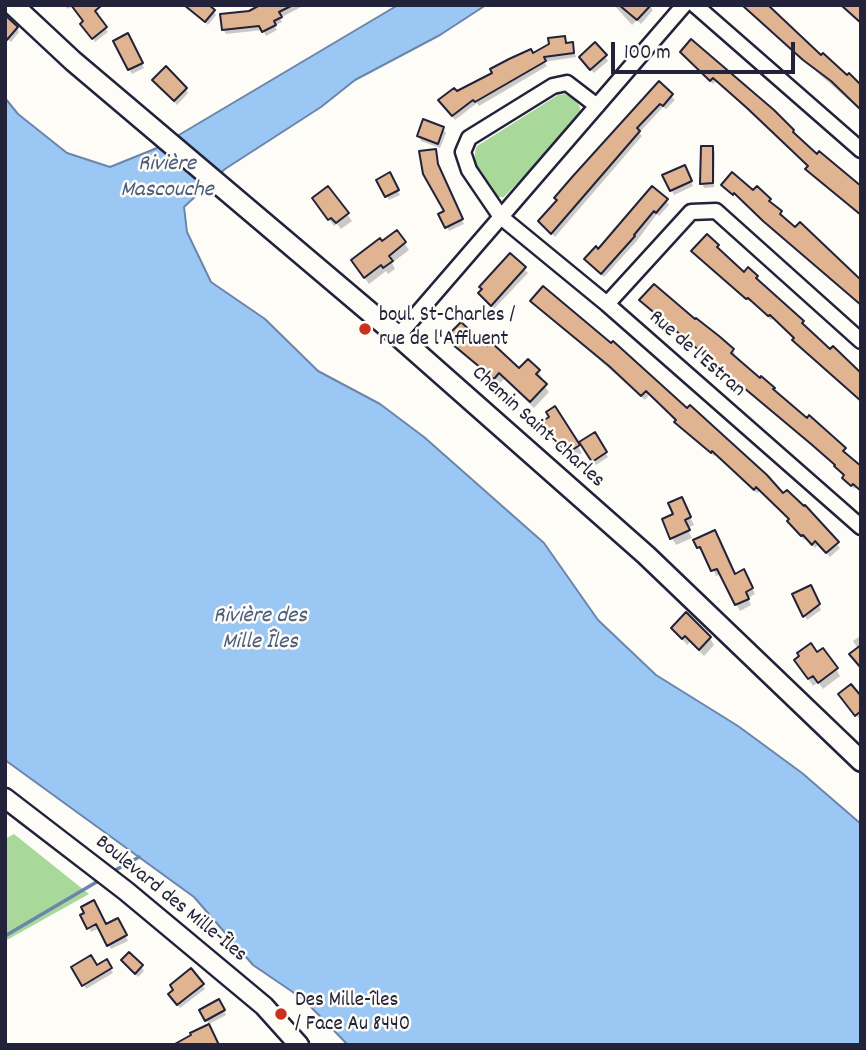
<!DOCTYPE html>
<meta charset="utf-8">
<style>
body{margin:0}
#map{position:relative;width:866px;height:1050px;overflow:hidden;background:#fdfcf7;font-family:Dekko,sans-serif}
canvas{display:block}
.frame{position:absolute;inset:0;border:7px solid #22223b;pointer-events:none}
.scale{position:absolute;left:611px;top:42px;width:184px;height:32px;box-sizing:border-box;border:4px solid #22223b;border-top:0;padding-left:9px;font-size:21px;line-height:24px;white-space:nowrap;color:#22223b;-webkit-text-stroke:5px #fdfcf7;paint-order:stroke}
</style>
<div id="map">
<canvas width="866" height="1050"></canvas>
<div class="frame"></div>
<div class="scale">100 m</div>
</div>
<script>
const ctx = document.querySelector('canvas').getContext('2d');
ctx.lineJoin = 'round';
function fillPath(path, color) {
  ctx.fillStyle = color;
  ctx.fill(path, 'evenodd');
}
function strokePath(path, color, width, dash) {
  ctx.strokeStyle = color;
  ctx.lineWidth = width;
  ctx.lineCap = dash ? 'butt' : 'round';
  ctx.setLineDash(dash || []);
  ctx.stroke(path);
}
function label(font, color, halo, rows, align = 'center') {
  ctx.font = font + ' Dekko,sans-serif';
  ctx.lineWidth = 5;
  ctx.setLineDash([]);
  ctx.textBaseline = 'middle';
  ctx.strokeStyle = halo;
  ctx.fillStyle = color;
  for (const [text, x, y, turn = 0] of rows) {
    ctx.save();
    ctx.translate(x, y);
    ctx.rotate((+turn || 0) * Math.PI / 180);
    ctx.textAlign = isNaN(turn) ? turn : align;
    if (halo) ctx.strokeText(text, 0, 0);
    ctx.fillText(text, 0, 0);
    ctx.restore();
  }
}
fillPath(new Path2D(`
 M565,94C576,99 581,104 581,116L504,197H494C487,183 469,162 477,146L558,95Z
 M14,834L89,894L5,941V839Z`), '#a8d99b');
const water = new Path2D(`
 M398,5H486L440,35L355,80L321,107L225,169L184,207L187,232L211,282L265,319L318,371L380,404L424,437L544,543L598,620L656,675L738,726L802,773L861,824V1045H348L303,999L253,965L194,897L5,760V98L18,114L67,153L110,167L157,148Z`);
fillPath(water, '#9bc7f5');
strokePath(water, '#6b85ab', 2);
fillPath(new Path2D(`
 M65,5H94L99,14L97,16L108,32L95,42L73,6L67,9Z
 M187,5L213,11L216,15L208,25Z
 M264,5L303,6L280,18L282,22L274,26L277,30L266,36L263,30L226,34L223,29Z
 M614,5H649L653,10L641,24L637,20L632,25Z
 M741,5H766L821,58L861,88V111Z
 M839,5H861V24Z
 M17,28L19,32L11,42L5,37Z
 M127,35L144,68L132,74L115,41Z
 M564,38L567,45L572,44L576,57L544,62L547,66L479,106L477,103L455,120L443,105L457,94Z
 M605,56L608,61L594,73L583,61Z
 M685,56L793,131L795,136L861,189V216L810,174L809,167L716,81L713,84Z
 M157,84L186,89L188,93L177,105Z
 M659,84L675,100L666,109L663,107L639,133L642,136L555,237L540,221Z
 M443,129L446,133L440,148L421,141L419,136Z
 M712,148L715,152L714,187L704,188L702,183Z
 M435,150L440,170L455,199L452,201L464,224L449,231L441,215L446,212Z
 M686,171L693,186L674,195L665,176Z
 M389,175L400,195L389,200L378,180Z
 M724,185L753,193L757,189L781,213L782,218L861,282V305Z
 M328,188L352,221L341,229L337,224L334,226L319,206Z
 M666,200L669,205L659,216L657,214L636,242L604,277L589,264L586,260Z
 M397,232L409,250L392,263L395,269L388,274L386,271L369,284L357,268Z
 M717,246L744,274L756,277L803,322L804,327L861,375V402L797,345L796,340L773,318L771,320L751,301L750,302L693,251Z
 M510,256L528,273L494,309L480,293Z
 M641,300L733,350L735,355L733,357L844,450L846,455L861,469V491L856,487L854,489L844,478L852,480Z
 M532,301L783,496L805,508L840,548L830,557L819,544L815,548L806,538L804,540L790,520L760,491L757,493L716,454L714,456L679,426L677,421L649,395L645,400Z
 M447,338L487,349L520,370L538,371L542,378L540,380L549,392L534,408L504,379L499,384L451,345Z
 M554,408L582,453L572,460L566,451L562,453L544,423L551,418Z
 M594,435L608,457L596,465L582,443Z
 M685,506L694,525L687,528L692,538L676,545L672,538L675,515Z
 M695,540L735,576L744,571L755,594L748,598L751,605L740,611L721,574L716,576L705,552L702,553Z
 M813,592L821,610L807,620L795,595Z
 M673,628L710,638L714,645L704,656L690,642L687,645Z
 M860,636L861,637V666L858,649L853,641Z
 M817,655L836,669L840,676L823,689L818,682L813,686L800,667Z
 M861,695V719L860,720L844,700Z
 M83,916L105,926L117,920L128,941L111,949L100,928L91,932Z
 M123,961L141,966L144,971L138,977Z
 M106,962L113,973L86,989L73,968H97Z
 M202,985L205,989L180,1008L173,998L175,990Z
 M219,1001L226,1015L209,1024L201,1011Z`), '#0003');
strokePath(new Path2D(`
 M112,872L139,857
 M5,936L100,880`), '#6b85ab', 3.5);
const building = new Path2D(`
 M71,5H102L95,11L107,27L92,39L80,24L83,21Z
 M184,5H209L215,10L205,22Z
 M260,5H293L279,12L282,17L274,21L276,25L262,32L259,26L222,30L220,14L249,11Z
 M619,5H651L637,20Z
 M742,5H768L821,55L823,53L847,75L849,73L861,85V110L831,81L803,60Z
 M841,5H861V23Z
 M5,15L18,27L5,42Z
 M128,33L143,63L128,70L113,41Z
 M565,36L566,43L573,42L574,53L544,57L546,61L475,102L473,100L452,116L438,100L454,88L457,91L492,73L490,69L509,59L531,49L533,53L549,44L548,38Z
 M691,39L774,110L794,130L793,132L817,154L819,151L861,186V215L805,169L808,166L747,108L713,78L710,81L680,52Z
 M595,42L607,55L590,70L579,57Z
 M166,66L187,88L174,101L152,80Z
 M659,81L673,94L663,106L660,104L637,128L640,131L551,234L538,221L557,200L554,198L573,176Z
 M423,119L444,127L438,144L417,136Z
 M701,146H713V183L700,184Z
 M436,149L438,164L463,219L445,228L438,214L444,211L423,174L419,151Z
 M685,165L692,181L670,191L662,175Z
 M390,172L399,190L385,197L376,180Z
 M732,172L753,190L757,186L771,199L769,201L782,211L780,214L795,227L800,222L861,280V305L763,221L734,193L733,195L721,185Z
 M328,186L349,213L336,223L331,218L328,220L312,198Z
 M652,186L668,199L656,213L654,211L634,235L635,236L601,274L584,259L596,246L598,249Z
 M397,230L406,242L389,256L393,261L383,268L381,265L364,278L351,260L380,238L382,241Z
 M707,234L719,245L717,247L744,272L748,267L758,276L756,278L804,321L802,323L830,349L833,346L861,373V401L792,340L794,338L770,315L768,316L748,298L746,299L691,251Z
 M510,253L526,267L491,306L478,293L482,289L479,287Z
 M654,284L695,319L696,318L719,336L734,349L731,353L760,378L761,376L775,388L773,389L807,418L809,415L846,448L843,451L861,466V491L853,484L851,486L842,478L844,475L834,466L835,465L811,444L639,300Z
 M543,286L611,343L613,341L687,408L690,405L767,475L783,493L787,490L804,506L805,505L839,542L826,553L815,541L812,545L803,535L801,536L787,521L789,519L756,487L754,490L712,451L711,453L674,422L676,420L646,391L641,396L609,366L530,301Z
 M461,322L487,346L491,342L519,368L528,359L540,370L536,374L547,384L530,402L499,373L494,379L445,338Z
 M555,406L580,445L566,454L561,445L557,447L541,422L549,417L546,412Z
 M595,432L607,452L592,462L579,442Z
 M682,497L691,517L685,520L690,530L670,539L662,519L673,514L668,503Z
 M715,530L735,574L744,569L753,588L746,592L749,599L735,605L717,569L711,571L700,547L697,548L693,540Z
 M811,585L820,604L803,617L792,594Z
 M686,612L711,637L699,650L685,636L682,639L671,628Z
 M811,643L817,652L823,648L838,668L818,683L813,676L808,679L794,660L799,656L797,653Z
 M861,645V668L849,654Z
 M851,684L861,696V711L855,716L838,694Z
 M94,900L106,924L118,918L127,935L107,946L96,924L87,929L80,915L84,913L81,907Z
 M129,952L143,965L135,974L121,960Z
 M91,955L97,965L107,959L112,968L82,986L71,967Z
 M191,968L204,984L177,1005L168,994L173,990L170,985Z
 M219,999L225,1010L205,1021L199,1010Z
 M209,1024L219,1045H173L191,1035L190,1033Z`);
fillPath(building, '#e0b491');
strokePath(building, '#22223b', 2);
const minor = new Path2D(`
 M695,5L861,150
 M597,106L567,83L553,86L469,138L463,152L469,170L501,217L607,304L861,527
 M607,304L691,212L716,211L861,341
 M398,336L684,5`);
const tertiary = new Path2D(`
 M5,798L126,891L264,1006L299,1045`);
const secondary = new Path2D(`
 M13,5L73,61L398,336L646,555L861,761`);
strokePath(minor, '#22223b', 19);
strokePath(tertiary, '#22223b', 23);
strokePath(secondary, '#22223b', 24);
strokePath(minor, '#fdfcf7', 14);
strokePath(tertiary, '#fdfcf7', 18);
strokePath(secondary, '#fdfcf7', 19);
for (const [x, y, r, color] of [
 [365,329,7,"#c8321e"],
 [281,1014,7,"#c8321e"]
]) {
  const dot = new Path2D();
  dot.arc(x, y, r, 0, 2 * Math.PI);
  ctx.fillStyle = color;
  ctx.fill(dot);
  strokePath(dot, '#fdfcf7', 2.5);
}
label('21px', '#22223b', '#fdfcf7', [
 ["boul. St-Charles /",379,317],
 ["rue de l'Affluent",379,341],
 ["Des Mille-îles",295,1002],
 ["/ Face Au 8440",295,1026]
], 'left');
label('21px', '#22223b', '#fdfcf7', [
 ["Rue de l'Estran",696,355,41],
 ["Chemin Saint-Charles",537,428,42],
 ["Boulevard des Mille-Îles",170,900,39]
]);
label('italic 23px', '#4c5c7c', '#fdfcf7', [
 ["Rivière",167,166],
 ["Mascouche",167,192],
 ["Rivière des",260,618],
 ["Mille Îles",260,644]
]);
</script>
